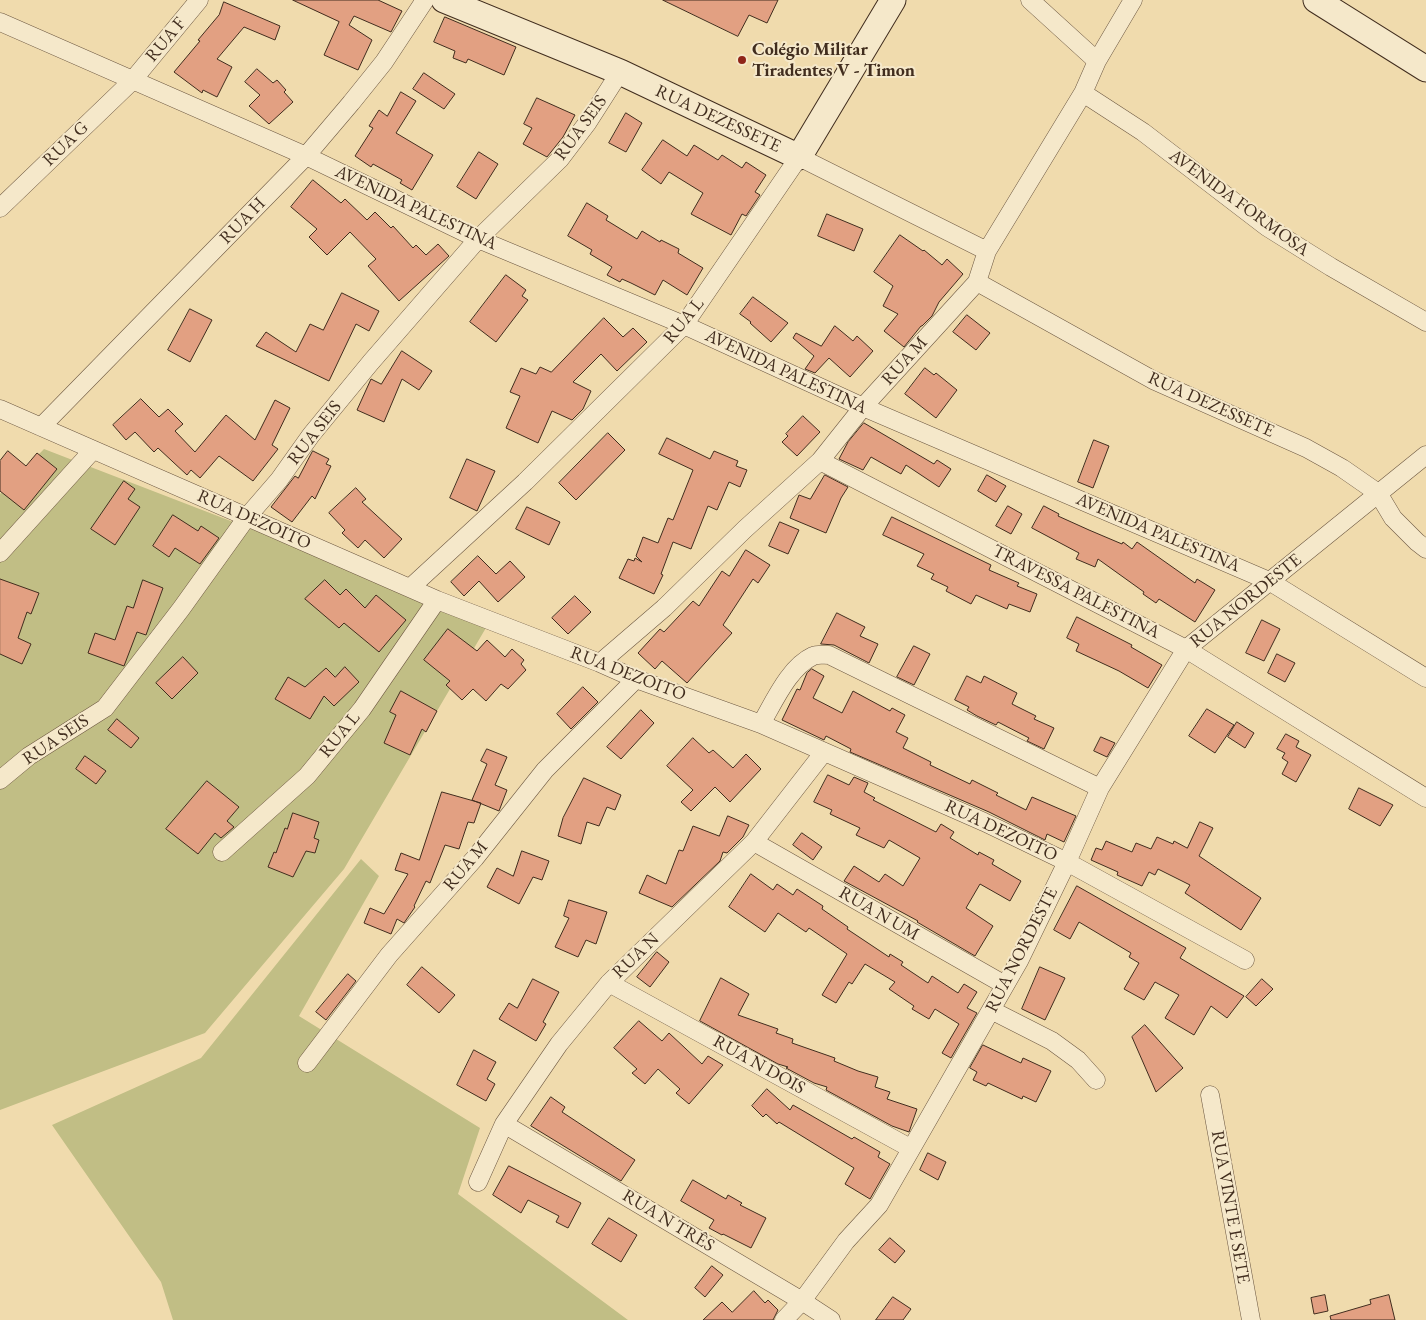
<!DOCTYPE html>
<meta charset="utf-8">
<style>
body{margin:0}
canvas{display:block;background:#f0dbad}
</style>
<canvas width="1426" height="1320"></canvas>
<script>
const ctx = document.querySelector('canvas').getContext('2d');
ctx.lineJoin = 'round';
function fillPath(path, color) {
  ctx.fillStyle = color;
  ctx.fill(path, 'evenodd');
}
function strokePath(path, color, width, dash) {
  ctx.strokeStyle = color;
  ctx.lineWidth = width;
  ctx.lineCap = dash ? 'butt' : 'round';
  ctx.setLineDash(dash || []);
  ctx.stroke(path);
}
function label(font, color, halo, rows, align = 'center') {
  ctx.font = font + ' "EB Garamond",serif';
  ctx.lineWidth = 4;
  ctx.setLineDash([]);
  ctx.textBaseline = 'middle';
  ctx.strokeStyle = halo;
  ctx.fillStyle = color;
  for (const [text, x, y, turn = 0] of rows) {
    ctx.save();
    ctx.translate(x, y);
    ctx.rotate((+turn || 0) * Math.PI / 180);
    ctx.textAlign = isNaN(turn) ? turn : align;
    if (halo) ctx.strokeText(text, 0, 0);
    ctx.fillText(text, 0, 0);
    ctx.restore();
  }
}
fillPath(new Path2D(`
 M44,449L490,621L344,869L205,1033L0,1110V494Z
 M361,859L379,876L299,1016L480,1128L458,1194L628,1320H173L161,1282L52,1125L201,1058Z`), '#c1be85');
const building = new Path2D(`
 M293,0H378L402,11L391,32L354,16L349,25L372,40L358,70L324,55L339,22Z
 M663,0H778L767,23L749,15L738,36Z
 M224,2L280,26L275,40L244,27L217,59L232,67L217,97L203,90L202,93L174,72L200,41L198,40L219,15Z
 M445,17L516,47L504,75L468,59L466,63L453,58L455,51L434,42Z
 M257,69L273,83L277,80L286,90L284,92L293,102L269,124L249,106L260,95L245,82Z
 M424,73L455,94L444,109L413,89Z
 M401,92L416,101L396,133L433,155L412,190L400,183L402,180L373,164L371,167L355,156L373,128L369,126L379,110L387,116Z
 M537,98L575,115L563,137L547,157L523,144L532,128L524,124Z
 M626,113L642,123L626,152L609,143Z
 M663,140L687,156L694,145L718,160L722,155L742,168L746,162L766,175L755,192L760,195L746,216L742,214L731,235L691,214L703,193L669,172L661,184L642,170Z
 M479,152L498,164L476,199L457,187Z
 M313,180L341,203L345,199L367,220L375,212L391,228L393,226L413,248L416,245L426,255L438,244L449,256L399,301L368,266L376,259L350,232L327,255L309,237L317,229L291,207Z
 M587,203L608,216L606,220L637,239L642,231L660,242L661,240L679,249L678,253L703,268L687,295L663,280L655,295L631,283L622,279L620,282L607,275L612,267L590,254L592,250L568,236Z
 M827,214L863,229L854,251L818,236Z
 M900,235L923,251L924,250L942,265L947,259L963,274L939,302L932,316L922,326H921L904,347L884,331L898,314L883,306L893,286L874,272Z
 M506,275L526,290L522,296L528,300L496,342L470,322Z
 M342,293L379,311L369,331L356,324L329,381L256,346L266,332L296,352L310,324L323,330Z
 M753,297L788,323L771,342L750,323L751,322L740,314Z
 M190,309L212,320L190,362L168,350Z
 M967,315L990,333L976,350L953,332Z
 M604,318L623,337L633,328L647,342L617,371L601,354L573,382L591,391L583,409L572,420L552,411L538,443L506,428L520,396L510,392L521,368L536,374L540,367L551,372Z
 M835,326L853,341L857,336L873,351L850,377L829,358L815,373L805,369L814,356L793,338L796,333L821,346Z
 M402,351L432,371L419,390L402,379L384,422L357,410L371,379L381,384Z
 M925,368L934,375L936,373L957,390L936,418L905,394Z
 M141,399L159,417L168,409L183,424L175,431L195,452L226,415L255,440L275,400L290,408L272,445L278,449L253,481L219,456L200,478L191,470L187,475L158,448L154,452L135,432L126,440L113,425Z
 M803,416L820,432L797,456L782,442L788,436L786,434Z
 M864,423L934,464L937,460L951,469L939,487L906,465L901,474L871,457L863,470L839,459L848,442Z
 M608,433L625,450L576,500L559,483Z
 M667,438L710,459L714,451L738,461L736,466L747,470L740,487L729,482L717,510L708,506L691,549L673,542L661,574L663,575L654,594L619,578L628,559L634,561L635,558L642,562L636,556L643,537L658,543L668,518L673,520L693,470L659,454Z
 M1094,440L1109,446L1093,488L1078,482Z
 M8,451L26,466L37,453L57,469L24,510L0,491V461Z
 M313,451L329,459L326,464L331,466L315,499L312,496L292,522L271,507L295,476L298,478Z
 M467,459L495,471L477,511L450,498Z
 M825,475L848,487L841,498L826,533L790,518L799,495L810,499Z
 M987,475L1006,486L996,502L978,491Z
 M124,481L135,489L128,499L140,507L115,545L91,529Z
 M356,488L366,499L362,502L402,539L384,558L365,540L358,548L342,533L345,530L329,513Z
 M1008,506L1022,514L1011,534L996,526Z
 M1044,506L1059,514L1058,516L1089,530L1122,544L1123,542L1132,549L1137,542L1195,583L1197,579L1215,590L1195,622L1159,599L1156,603L1143,594L1144,592L1098,559L1095,567L1076,559L1079,553L1032,528Z
 M527,507L560,522L549,545L516,529Z
 M173,515L198,531L201,526L219,538L200,564L175,548L169,557L153,546Z
 M892,517L991,565L989,570L1019,583L1017,586L1037,594L1030,612L1009,604L1007,609L976,595L971,604L946,591L948,587L931,579L934,574L917,566L924,554L883,535Z
 M780,522L799,530L788,554L769,546Z
 M746,550L770,565L758,583L753,579L723,625L732,633L687,683L662,661L655,669L638,653L660,629L664,632L693,601L699,606L722,571L729,576Z
 M478,556L496,574L510,561L525,577L498,602L479,581L464,596L451,582Z
 M0,579L39,593L31,614L27,612L18,638L31,644L22,664L0,654Z
 M143,580L163,588L146,635L137,632L124,666L88,653L95,633L115,640L127,606L133,608Z
 M325,580L340,595L346,589L365,608L376,595L406,620L379,652L344,623L339,628L305,599Z
 M575,596L591,612L568,634L552,618Z
 M837,613L865,627L860,636L878,644L869,663L834,645L821,644Z
 M1077,617L1132,645L1131,647L1162,665L1148,688L1119,671L1076,651L1079,644L1067,638Z
 M1262,620L1280,629L1264,661L1246,653Z
 M448,629L477,651L487,640L505,657L512,649L524,660L521,664L526,670L508,689L501,684L486,701L473,689L462,700L446,685L450,681L424,660Z
 M914,646L930,654L914,685L897,677Z
 M1277,654L1295,663L1285,682L1268,673Z
 M183,657L198,673L172,699L156,683Z
 M345,667L359,682L334,706L324,696L310,719L275,699L288,677L305,687L326,668L335,677Z
 M812,669L824,676L813,698L842,713L853,691L890,711L892,708L905,715L896,732L908,738L903,748L931,762L930,765L970,784L972,780L998,793L996,795L1026,810L1032,797L1076,816L1064,842L1047,834L1045,840L989,812L850,752L851,749L826,736L824,740L782,720L797,689L800,690L807,673Z
 M967,676L981,683L984,676L1017,693L1012,704L1036,716L1034,719L1054,728L1044,749L1027,741L1029,738L998,722L996,725L977,716L967,710L969,707L955,700Z
 M583,687L598,702L571,729L557,714Z
 M401,691L437,711L426,732L422,729L410,755L384,743L396,715L390,712Z
 M1207,709L1234,725L1215,753L1189,736Z
 M641,710L654,723L621,759L607,747Z
 M117,719L139,738L131,748L108,730Z
 M1237,722L1254,733L1245,748L1228,737Z
 M1286,734L1299,741L1296,747L1311,755L1296,782L1282,774L1288,762L1282,758L1285,753L1277,749Z
 M1101,737L1115,743L1107,757L1094,751Z
 M693,738L709,753L713,750L733,768L746,754L761,769L730,802L715,787L691,811L681,802L693,790L667,766Z
 M487,749L507,757L495,785L507,790L499,811L472,800L487,764L481,761Z
 M85,756L106,771L96,784L76,769Z
 M828,775L849,785L854,777L868,783L864,792L875,798L873,800L936,832L941,824L954,832L950,838L978,855L979,852L994,860L992,864L1021,881L1010,901L980,884L966,908L993,926L975,956L917,922L918,921L844,881L854,866L879,882L885,874L903,886L920,858L889,840L884,848L856,835L860,828L830,814L832,810L814,802Z
 M584,778L621,795L615,810L607,807L599,826L587,822L581,844L558,836L563,818Z
 M207,781L239,807L227,821L234,827L221,838L215,833L198,854L166,829Z
 M1359,788L1393,805L1380,826L1349,809Z
 M442,792L481,803L474,823L468,822L459,849L445,845L430,883L426,881L414,906L415,907L404,923L397,919L391,934L364,923L370,908L384,914L408,874L395,870L401,853L419,860Z
 M293,813L319,822L314,838L319,840L315,853L306,851L293,877L268,867L274,852L276,853L285,828L287,829Z
 M728,816L749,825L743,837L727,853L723,852L720,861L672,907L639,893L647,875L666,884L679,850L683,851L693,826L719,836Z
 M1200,822L1213,828L1199,856L1261,898L1241,930L1185,893L1190,885L1158,869L1155,875L1149,872L1142,886L1117,875L1118,872L1091,860L1096,848L1102,850L1106,841L1132,852L1136,843L1151,849L1157,837L1173,844L1174,841L1187,848Z
 M802,833L822,847L813,860L793,845Z
 M522,851L549,861L542,880L533,877L519,904L487,887L497,868L513,876Z
 M751,874L773,890L777,884L793,895L797,889L823,906L822,909L848,927L847,929L889,957L890,954L903,962L901,965L928,983L932,976L958,993L964,984L977,992L967,1008L977,1013L951,1058L942,1053L959,1024L935,1009L929,1019L912,1009L914,1006L889,989L895,982L865,964L852,984L849,982L836,1003L822,995L847,954L809,928L806,932L778,913L765,932L729,907Z
 M1077,886L1186,948L1180,958L1244,996L1227,1018L1211,1006L1194,1035L1165,1018L1179,995L1155,982L1144,1000L1124,989L1139,963L1129,957L1131,953L1079,922L1070,939L1054,930Z
 M569,900L607,912L596,944L586,940L578,957L555,947L569,918L564,916Z
 M657,952L669,962L650,987L637,977Z
 M422,967L455,995L439,1013L407,985Z
 M1040,967L1065,978L1045,1020L1022,1009Z
 M348,974L356,981L326,1020L316,1012Z
 M721,978L749,994L738,1015L778,1029L776,1033L793,1039L792,1043L835,1058L834,1061L858,1071L878,1077L875,1087L890,1092L887,1099L917,1109L909,1132L892,1126L826,1090L827,1087L814,1083L786,1068L788,1067L778,1064L700,1021Z
 M533,979L559,992L543,1022L546,1024L536,1041L499,1019L509,1003L517,1008Z
 M1262,979L1273,989L1256,1006L1246,997Z
 M639,1021L662,1041L669,1033L702,1064L708,1056L723,1065L689,1104L676,1093L680,1089L658,1069L645,1084L632,1073L637,1069L614,1048Z
 M1145,1025L1183,1068L1156,1092L1132,1037Z
 M983,1045L1021,1063L1023,1058L1051,1071L1036,1102L1023,1096L1022,1099L988,1083L986,1086L973,1080L977,1072L970,1068Z
 M474,1050L496,1062L487,1079L495,1084L486,1101L457,1085Z
 M767,1089L790,1110L793,1105L852,1139L854,1137L880,1152L878,1157L890,1164L870,1199L845,1184L854,1168L779,1122L777,1124L766,1114L763,1117L752,1106Z
 M551,1097L565,1107L562,1112L635,1160L621,1181L531,1126Z
 M928,1153L946,1162L938,1180L920,1170Z
 M509,1166L581,1203L568,1228L556,1222L559,1216L528,1200L521,1213L493,1195Z
 M693,1180L726,1199L728,1195L742,1203L740,1205L766,1218L751,1248L723,1234L722,1235L709,1228L714,1220L681,1201Z
 M609,1218L637,1235L621,1262L592,1244Z
 M890,1238L905,1251L895,1263L879,1250Z
 M712,1266L723,1275L705,1297L695,1288Z
 M754,1291L765,1303L768,1300L778,1310L773,1320H703L722,1302L732,1312Z
 M1325,1295L1328,1311L1314,1314L1311,1298Z
 M1389,1295L1395,1320H1331L1330,1316L1371,1304L1370,1300Z
 M893,1297L911,1309L903,1320H876Z`);
fillPath(building, '#e2a082');
strokePath(building, '#412d1e', 1);
const street = new Path2D(`
 M1030,0L1097,61
 M0,22L306,156L478,239L684,325L863,407L1269,581L1426,678
 M1083,93L1143,132L1267,227L1331,267L1426,322
 M0,208L132,81L199,0
 M977,282L1153,380L1306,448L1342,468L1378,493L1393,518L1417,542L1426,549
 M0,409L437,600L600,663L636,679L761,724L984,822L1067,862L1245,960
 M41,427L306,156L351,103L384,62L425,0
 M820,461L1186,649L1426,798
 M0,553L93,450
 M410,588L525,482L684,325L799,157L987,251
 M600,663L664,608L745,529L820,461L863,407L977,282L987,251L1083,93L1097,61L1133,0
 M761,724C774,702 789,667 813,656C818,654 823,655 829,655L1100,788
 M0,780L29,756L105,708L181,609L247,517L279,480L311,435L371,362L478,239L560,159L588,122L620,72
 M754,842L1005,985
 M222,852L307,776L362,709L437,600
 M609,983L910,1148
 M991,1010L1052,1041L1078,1060L1096,1080
 M307,1063L389,955L475,858L545,770L636,679
 M1210,1095L1251,1320
 M504,1124L802,1301L831,1320
 M478,1182L504,1124L559,1044L609,983L754,842L824,752
 M784,1320L802,1301L846,1241L879,1205L1019,961L1067,862L1100,788L1186,649L1426,455`);
const secondary = new Path2D(`
 M444,0L620,72L799,157L893,0
 M1316,0L1426,69`);
strokePath(street, '#6d5842', 19);
strokePath(secondary, '#412d1e', 27);
strokePath(street, '#f5e8ca', 18);
strokePath(secondary, '#f5e8ca', 25);
for (const [x, y, r, color] of [
 [742,60,5,"#8f2418"]
]) {
  const dot = new Path2D();
  dot.arc(x, y, r, 0, 2 * Math.PI);
  ctx.fillStyle = color;
  ctx.fill(dot);
  strokePath(dot, '#f5e8ca', 2);
}
label('18px', '#412d1e', '#f5e8ca', [
 ["RUA F",166,40,-50],
 ["RUA DEZESSETE",718,119,25],
 ["RUA SEIS",581,128,-54],
 ["RUA G",66,144,-44],
 ["AVENIDA FORMOSA",1239,203,36],
 ["AVENIDA PALESTINA",416,208,25],
 ["RUA H",243,221,-46],
 ["RUA L",684,321,-51],
 ["RUA M",905,361,-48],
 ["AVENIDA PALESTINA",786,372,25],
 ["RUA DEZESSETE",1211,405,24],
 ["RUA SEIS",315,433,-52],
 ["RUA DEZOITO",254,520,24],
 ["AVENIDA PALESTINA",1158,533,23],
 ["TRAVESSA PALESTINA",1076,592,27],
 ["RUA NORDESTE",1246,601,-39],
 ["RUA DEZOITO",628,674,21],
 ["RUA L",340,735,-51],
 ["RUA SEIS",56,740,-34],
 ["RUA DEZOITO",1001,831,25],
 ["RUA M",466,866,-50],
 ["RUA N UM",879,914,30],
 ["RUA NORDESTE",1022,950,-63],
 ["RUA N",636,956,-44],
 ["RUA N DOIS",759,1065,29],
 ["RUA VINTE E SETE",1230,1207,80],
 ["RUA N TRÊS",668,1221,31]
]);
label('bold 18px', '#412d1e', '#f5e8ca', [
 ["Colégio Militar",752,50],
 ["Tiradentes V - Timon",752,71]
], 'left');
</script>
